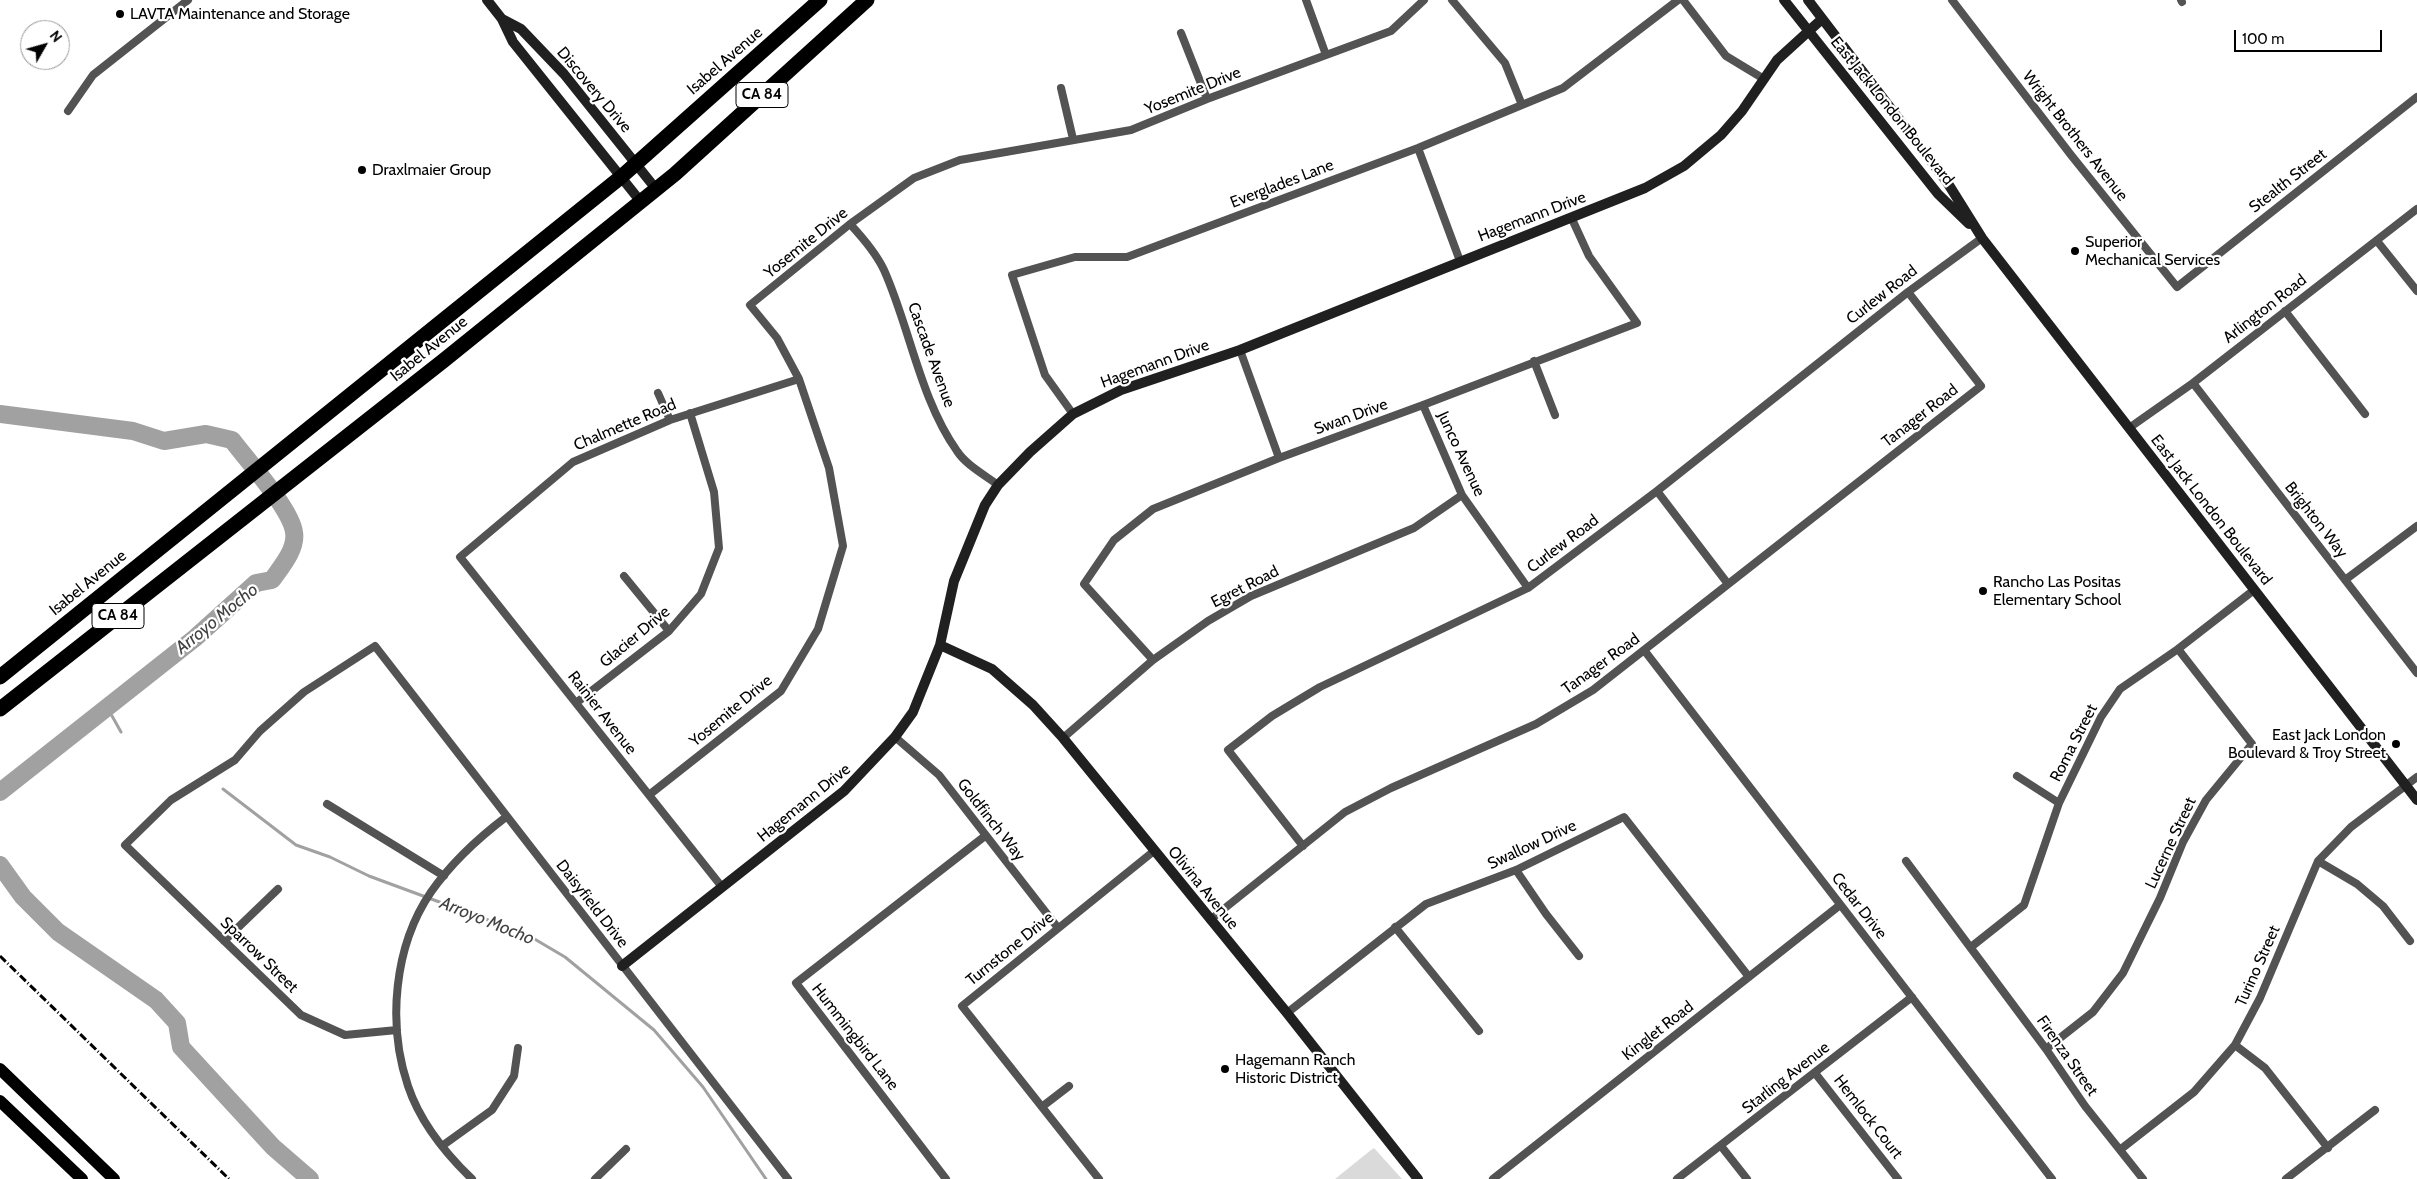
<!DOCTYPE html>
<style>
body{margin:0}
#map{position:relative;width:2417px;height:1179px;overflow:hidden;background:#fff;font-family:Cabin,sans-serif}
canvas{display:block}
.north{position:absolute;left:20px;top:20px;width:50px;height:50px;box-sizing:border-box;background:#fff;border:1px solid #999;border-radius:50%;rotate:52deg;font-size:14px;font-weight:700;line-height:20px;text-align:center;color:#000}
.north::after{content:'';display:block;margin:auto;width:18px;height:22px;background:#000;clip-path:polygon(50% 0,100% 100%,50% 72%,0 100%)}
.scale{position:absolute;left:2234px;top:30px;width:148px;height:22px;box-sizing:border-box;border:2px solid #000;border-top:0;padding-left:6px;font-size:15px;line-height:18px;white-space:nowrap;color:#000;-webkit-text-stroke:4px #fff;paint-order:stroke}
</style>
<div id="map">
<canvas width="2417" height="1179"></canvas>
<div class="north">N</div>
<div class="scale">100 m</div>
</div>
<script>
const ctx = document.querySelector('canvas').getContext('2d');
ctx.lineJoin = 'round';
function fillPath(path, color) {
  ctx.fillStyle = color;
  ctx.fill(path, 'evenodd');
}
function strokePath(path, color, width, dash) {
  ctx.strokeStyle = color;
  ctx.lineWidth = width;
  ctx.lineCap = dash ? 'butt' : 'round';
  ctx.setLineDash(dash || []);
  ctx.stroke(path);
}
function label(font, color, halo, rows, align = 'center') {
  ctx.font = font + ' Cabin,sans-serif';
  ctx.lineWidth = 4.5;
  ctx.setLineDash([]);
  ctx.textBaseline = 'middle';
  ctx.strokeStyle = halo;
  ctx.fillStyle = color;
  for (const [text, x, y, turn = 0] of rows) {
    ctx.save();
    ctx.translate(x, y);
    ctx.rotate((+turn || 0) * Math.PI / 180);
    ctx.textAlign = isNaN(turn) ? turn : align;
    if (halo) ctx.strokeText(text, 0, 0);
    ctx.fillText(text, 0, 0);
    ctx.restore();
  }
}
fillPath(new Path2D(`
 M1374,1148L1402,1179H1335L1371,1150Z`), '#dadada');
strokePath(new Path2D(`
 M107,707L121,732
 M223,789L296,845L330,857L369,876L526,934L565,957L654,1030L703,1087L766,1179`), '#a1a1a1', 3);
strokePath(new Path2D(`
 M0,414L133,431L164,441L206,434L232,440C247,460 291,509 294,532C297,549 281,567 272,580L256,583L195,638L0,792
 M0,865L23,897L58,932L156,1000L177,1023L181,1047L273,1147L310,1179`), '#a1a1a1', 18);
strokePath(new Path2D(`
 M1306,0L1326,55
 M1452,0L1505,63L1522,105
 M1683,0L1726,56L1764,79
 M1952,0L2071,155L2177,287L2417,97
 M2181,0L2182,2
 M1181,33L1207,99
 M1061,88L1073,139
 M68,111L93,75L188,0
 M1418,148L1460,261
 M850,224C863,238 876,253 884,270C910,328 920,399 957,451C966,465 985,475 998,485
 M2377,241L2417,291
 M2285,311L2365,414
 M1240,350L1279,458
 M1534,361L1555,415
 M2193,383L2417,673
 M658,393L670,420
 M1423,405L1462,495L1528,588
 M1073,414L1045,375L1012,275L1075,257H1127L1418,148L1563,88L1678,0
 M2129,428L2193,383L2417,209
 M1657,491L1728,584
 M624,576L669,631
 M2345,580L2417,526
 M1644,650L2052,1179
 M1153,660L1084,584L1114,540L1153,509L1279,458L1423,405L1637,323L1589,256L1572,219
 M576,703L669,631L701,594L719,548L714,492L690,413
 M895,737L939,775L1058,928
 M1063,738L1153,660L1208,621L1251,596L1414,528L1462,495
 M2017,776L2059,803
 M649,795L781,691L818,629L843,546L829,468L799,379L777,338L750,305L850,224L914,178L960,160L1131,130L1207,99L1391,31L1424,0
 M327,804L444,876
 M1303,846L1228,750L1272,716L1320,687L1528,588L1657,491L1908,292L1982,238
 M1906,861L2046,1049L2085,1106L2143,1179
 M2318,861L2357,884L2383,906L2410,941
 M1516,870L1546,914L1579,956
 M722,887L460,557L573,462L670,420L799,379
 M1210,920L1345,812L1391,788L1536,724L1593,690L1981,386L1908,292
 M1395,927L1479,1031
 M224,941L278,889
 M1971,947L2024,905L2059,803L2101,717L2120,689L2178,649L2254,590
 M1287,1013L1426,904L1516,870L1624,817L1749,977
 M397,1030L345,1035L301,1015L125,845L171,800L235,760L260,731L304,692L375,646L788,1179
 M2235,1045L2265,1068L2328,1148
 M2046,1049L2093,1012L2123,973L2160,898L2183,842L2206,800L2252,744L2178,649
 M1815,1073L1898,1179
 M1043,1106L1069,1086
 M442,1146L492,1110L514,1076L518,1048
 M1721,1146L1747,1179
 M2121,1149L2194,1092L2235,1045L2260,998L2318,861L2351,827L2417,777
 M472,1179C445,1153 420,1122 408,1086C387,1024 394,946 431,892C452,862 477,839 506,817
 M595,1179L626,1149
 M946,1179L796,983L985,836
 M1099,1179L962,1006L1154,851
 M1493,1179L1840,905
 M1677,1179L1912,997
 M2286,1179L2375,1110`), '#535353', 8);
strokePath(new Path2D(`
 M487,0L502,19L513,42L641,202
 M1784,0L1938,194L1969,224
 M1808,0L1947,182L1982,238L2417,800
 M502,19L521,29L564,74L656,189
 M940,645L992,669L1033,705L1063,738L1287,1013L1418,1179
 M622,966L844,791L895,737L913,712L940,645L954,581L985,505L998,485L1030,452L1073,414L1121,390L1240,350L1645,188L1684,166L1721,135L1742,111L1777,60L1822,19`), '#202020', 10);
strokePath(new Path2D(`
 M0,1069L114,1179
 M0,1101L82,1179`), '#000', 12);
strokePath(new Path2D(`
 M0,677L621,177L820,0
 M0,709L443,361L675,174L867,0`), '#000', 15);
strokePath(new Path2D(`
 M0,956L229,1179`), '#000', 3, [8, 2.5, 1, 2.5]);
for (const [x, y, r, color] of [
 [120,14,5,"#000"],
 [362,170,5,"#000"],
 [2075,251,5,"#000"],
 [1983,591,5,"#000"],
 [2396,744,5,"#000"],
 [1225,1069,5,"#000"]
]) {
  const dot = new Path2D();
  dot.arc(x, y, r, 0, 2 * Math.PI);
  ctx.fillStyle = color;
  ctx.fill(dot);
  strokePath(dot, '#fff', 2);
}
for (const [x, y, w] of [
 [762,95,52],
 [118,616,52]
]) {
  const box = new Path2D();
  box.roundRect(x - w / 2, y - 12.5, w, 25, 4);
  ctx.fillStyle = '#fff';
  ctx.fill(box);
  strokePath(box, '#000', 1);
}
label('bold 15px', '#000', null, [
 ["CA 84",762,95],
 ["CA 84",118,616]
]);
label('16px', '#000', '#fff', [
 ["LAVTA Maintenance and Storage",130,14],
 ["Draxlmaier Group",372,170],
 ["Superior",2085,242],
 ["Mechanical Services",2085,260],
 ["Rancho Las Positas",1993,582],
 ["Elementary School",1993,600],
 ["East Jack London",2386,735,"right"],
 ["Boulevard & Troy Street",2386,753,"right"],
 ["Hagemann Ranch",1235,1060],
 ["Historic District",1235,1078]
], 'left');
label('16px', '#000', '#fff', [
 ["Isabel Avenue",725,61,-41],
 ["Discovery Drive",594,90,50],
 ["Yosemite Drive",1193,91,-22],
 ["East Jack London Boulevard",1892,111,51],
 ["Wright Brothers Avenue",2075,136,52],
 ["Stealth Street",2288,181,-38],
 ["Everglades Lane",1282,184,-21],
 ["Hagemann Drive",1532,217,-21],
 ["Yosemite Drive",806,243,-39],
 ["Curlew Road",1882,295,-38],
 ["Arlington Road",2265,309,-38],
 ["Isabel Avenue",429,349,-39],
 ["Cascade Avenue",931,355,70],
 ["Hagemann Drive",1155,364,-20],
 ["Tanager Road",1920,416,-38],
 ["Swan Drive",1351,417,-20],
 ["Chalmette Road",625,425,-23],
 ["Junco Avenue",1461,454,65],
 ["East Jack London Boulevard",2211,510,52],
 ["Brighton Way",2316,520,52],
 ["Curlew Road",1563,544,-37],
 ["Isabel Avenue",88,583,-39],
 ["Egret Road",1245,587,-27],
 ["Glacier Drive",635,637,-40],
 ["Tanager Road",1601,664,-36],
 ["Yosemite Drive",731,711,-40],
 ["Rainier Avenue",602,713,52],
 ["Roma Street",2074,743,-63],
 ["Hagemann Drive",804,803,-39],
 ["Goldfinch Way",991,820,52],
 ["Lucerne Street",2171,843,-65],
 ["Swallow Drive",1532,845,-25],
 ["Olivina Avenue",1203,888,51],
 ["Daisyfield Drive",592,904,52],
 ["Cedar Drive",1859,906,52],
 ["Turnstone Drive",1010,949,-39],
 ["Sparrow Street",259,955,44],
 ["Turino Street",2258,966,-66],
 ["Kinglet Road",1658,1031,-38],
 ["Hummingbird Lane",855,1037,52],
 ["Firenza Street",2067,1056,55],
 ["Starling Avenue",1786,1078,-38],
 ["Hemlock Court",1868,1117,52]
]);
label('italic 18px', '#424242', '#fff', [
 ["Arroyo Mocho",217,619,-39],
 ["Arroyo Mocho",487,921,22]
]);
</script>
